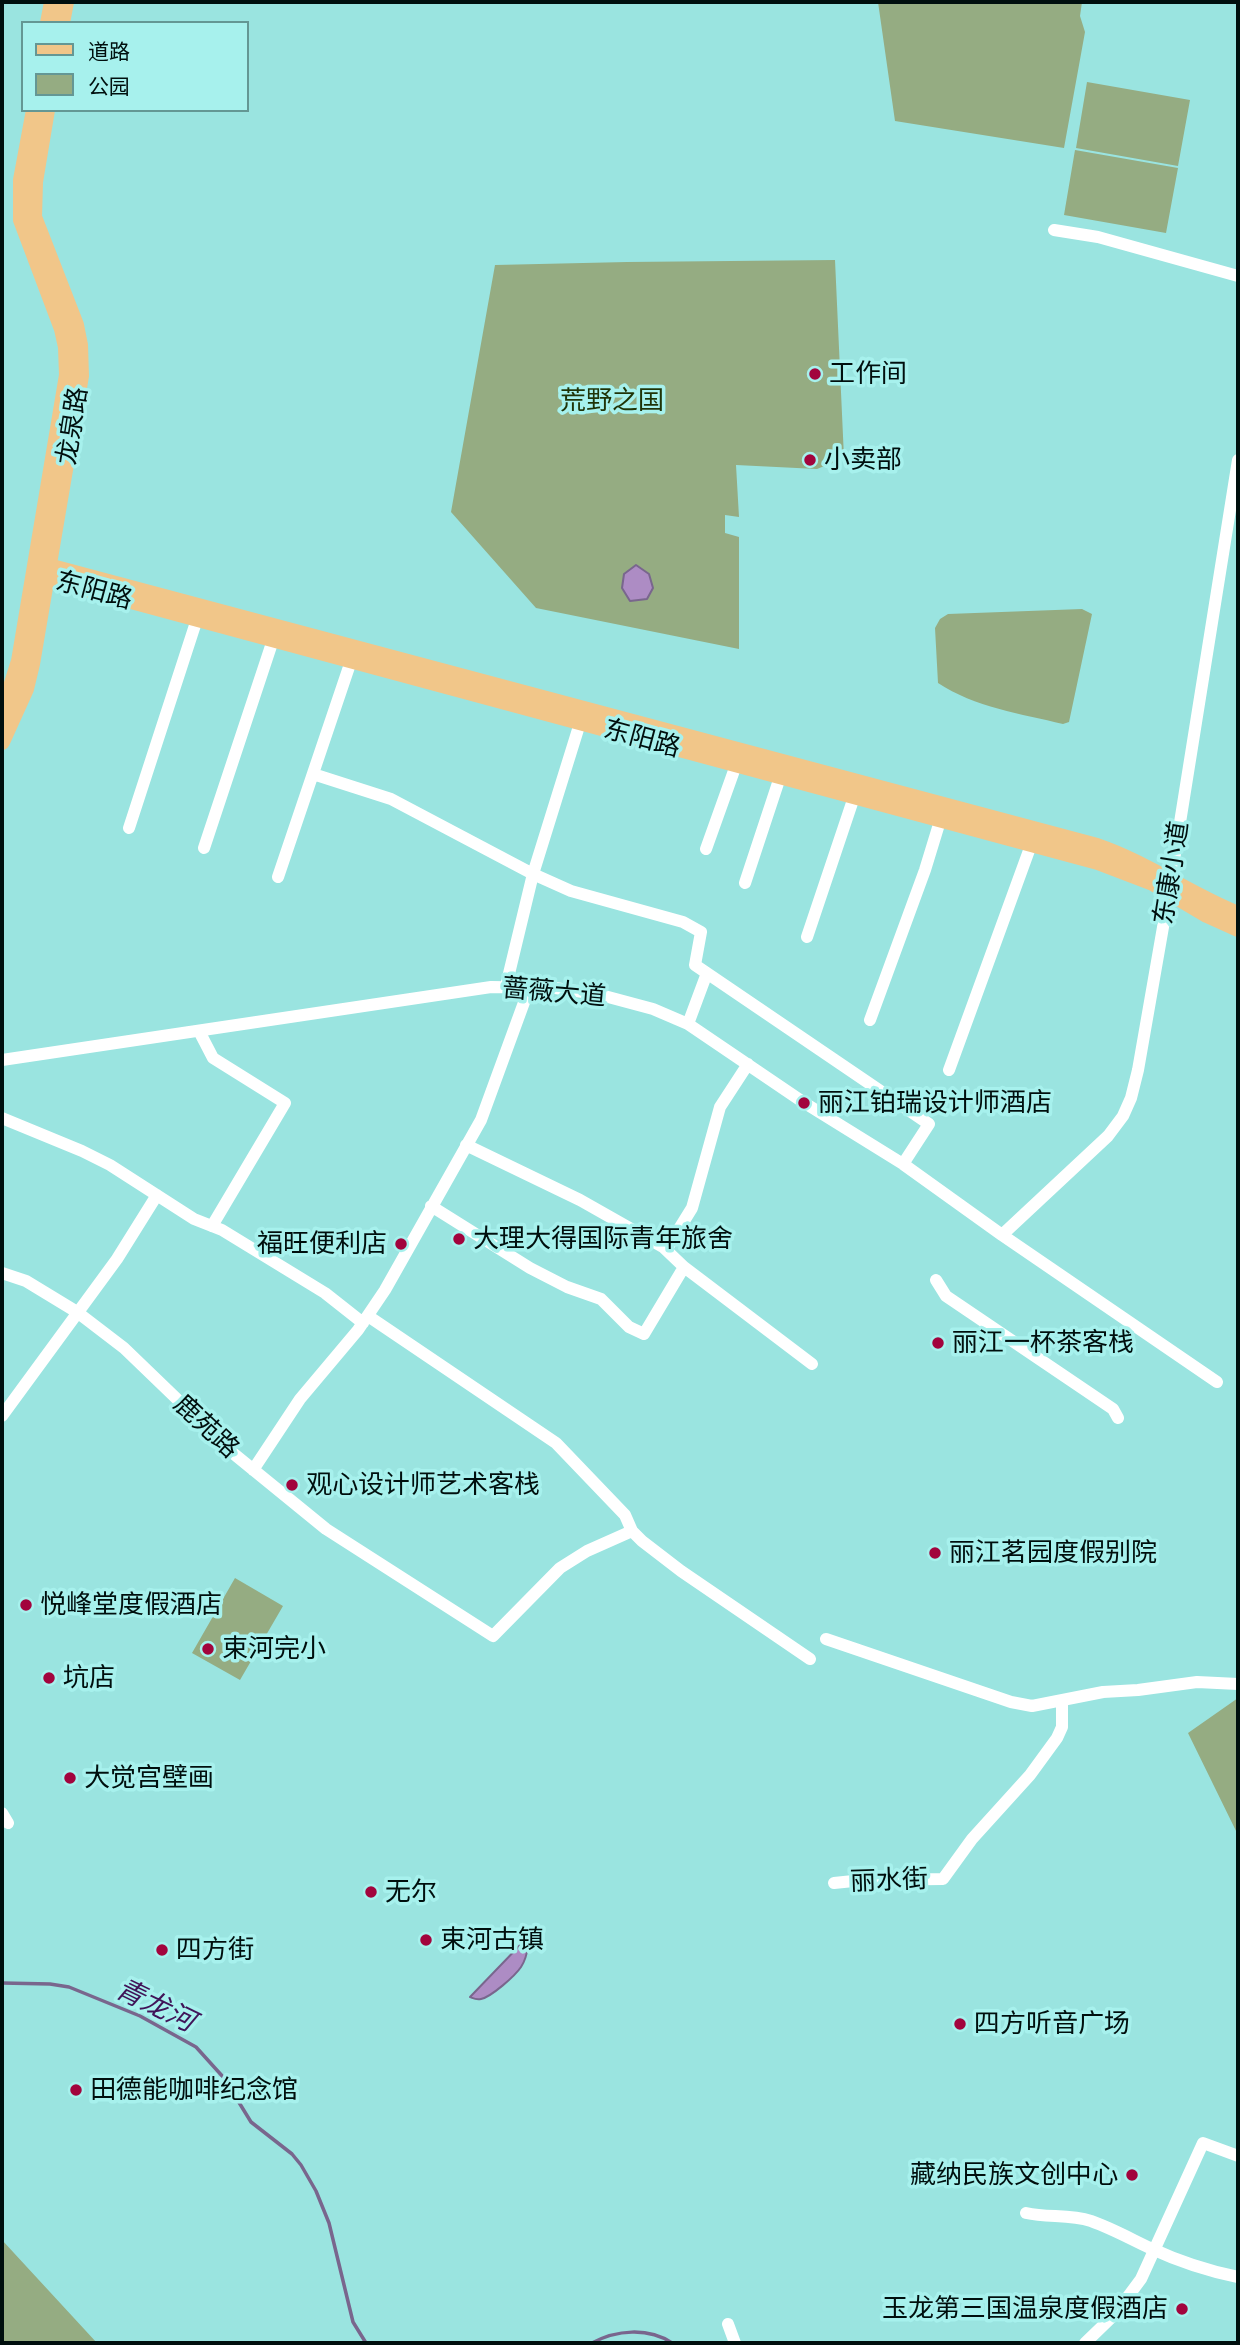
<!DOCTYPE html>
<meta charset="utf-8">
<style>
body{margin:0}
#map{position:relative;width:1240px;height:2345px;overflow:hidden;background:#9ae4e0;font-family:Figtree,"Noto Sans SC",sans-serif}
canvas{display:block}
.frame{position:absolute;inset:0;border:4px solid #000f0e;pointer-events:none}
.legend{position:absolute;left:21px;top:21px;width:228px;height:91px;box-sizing:border-box;background:#a7f1ed;border:2px solid #649794;margin:0;padding:9px 12px;list-style:none;font-size:21px;color:#000f0e}
.legend li{display:flex;align-items:center;gap:14px;height:35px}
.legend b{width:35px;border:2px solid #649794}
</style>
<div id="map">
<canvas width="1240" height="2345"></canvas>
<div class="frame"></div>
<ul class="legend">
<li><b style="height:9px;background:#f1c689"></b>道路</li>
<li><b style="height:19px;background:#95ac82"></b>公园</li>
</ul>
</div>
<script>
const ctx = document.querySelector('canvas').getContext('2d');
ctx.lineJoin = 'round';
function fillPath(path, color) {
  ctx.fillStyle = color;
  ctx.fill(path, 'evenodd');
}
function strokePath(path, color, width, dash) {
  ctx.strokeStyle = color;
  ctx.lineWidth = width;
  ctx.lineCap = dash ? 'butt' : 'round';
  ctx.setLineDash(dash || []);
  ctx.stroke(path);
}
function label(font, color, halo, rows, align = 'center') {
  ctx.font = font + ' Figtree,"Noto Sans SC",sans-serif';
  ctx.lineWidth = 7;
  ctx.setLineDash([]);
  ctx.textBaseline = 'middle';
  ctx.strokeStyle = halo;
  ctx.fillStyle = color;
  for (const [text, x, y, turn = 0] of rows) {
    ctx.save();
    ctx.translate(x, y);
    ctx.rotate((+turn || 0) * Math.PI / 180);
    ctx.textAlign = isNaN(turn) ? turn : align;
    if (halo) ctx.strokeText(text, 0, 0);
    ctx.fillText(text, 0, 0);
    ctx.restore();
  }
}
fillPath(new Path2D(`
 M878,2H1082L1080,16L1085,32L1064,148L895,121Z
 M1087,82L1190,100L1178,166L1076,148Z
 M1075,150L1178,168L1166,233L1064,215Z
 M835,260L844,458L817,469L736,465L739,517L725,515V533L739,537V649L536,608L451,512L495,265L627,262Z
 M1082,609L1092,614L1069,722L1063,724C1022,714 974,707 938,683L935,628L940,619L948,614Z
 M235,1578L283,1606L240,1680L192,1653Z
 M1238,1698V1835L1188,1733Z
 M2,2240L97,2343H2Z`), '#95ac82');
const water = new Path2D(`
 M636,565L649,574L653,588L647,599L630,601L622,588L624,574Z
 M524,1941L528,1946C527,1954 525,1961 521,1967C515,1976 491,1997 481,1999C476,2000 475,1999 470,1997Z`);
fillPath(water, '#ad8cc4');
strokePath(water, '#79668d', 2);
strokePath(new Path2D(`
 M2,1983L50,1984L69,1987L140,2016L196,2047L224,2078L251,2122L292,2154L301,2165L316,2191L329,2223L353,2322L366,2343
 M592,2343C616,2330 648,2327 672,2343`), '#79668d', 3.5);
strokePath(new Path2D(`
 M1054,230L1098,237L1238,276
 M313,774L391,799L533,874L571,891L683,922L701,932L695,965L929,1124L903,1164
 M129,828L197,619
 M204,848L273,640
 M706,849L736,765
 M278,877L351,661
 M745,883L780,777
 M807,937L854,797
 M506,986L533,874L580,723
 M870,1020L925,870L940,821
 M688,1024L707,973
 M199,1031L213,1058L285,1103L212,1226
 M2,1060L491,987L555,988L597,994L653,1009L688,1024L803,1102L903,1164L1002,1235L1217,1382
 M949,1070L1031,845
 M2,1118L82,1151L110,1165L194,1219L222,1230L325,1293L363,1323
 M466,1145L580,1200L663,1247L684,1267L812,1364
 M431,1206L530,1268L567,1287L601,1299L629,1327L644,1334L684,1267
 M1002,1235L1108,1136L1123,1116L1131,1098L1138,1070L1166,910L1238,460
 M666,1250L692,1208L720,1107L748,1064
 M2,1273L26,1281L77,1312L124,1348L234,1454L326,1529L493,1636L560,1568L587,1551L632,1531
 M936,1280L946,1296L1113,1409L1118,1418
 M368,1316L556,1443L625,1515L632,1531L642,1541L681,1571L810,1659
 M2,1416L117,1259L157,1195
 M253,1470L300,1399L358,1330L385,1290L481,1120L530,986
 M826,1639L1011,1702L1032,1706L1103,1692L1138,1690L1197,1682L1238,1684
 M2,1813L8,1823
 M834,1883L863,1880L943,1879L972,1839L1030,1775L1057,1738L1062,1727V1700
 M1026,2213C1048,2218 1069,2214 1091,2221C1111,2228 1131,2239 1150,2248C1178,2261 1208,2271 1238,2277
 M728,2324L735,2343
 M1085,2343L1115,2314L1141,2279L1203,2143L1238,2156`), '#fff', 12);
strokePath(new Path2D(`
 M48,23L52,2
 M62,23L66,2
 M37,563L1097,846C1147,863 1190,895 1238,914
 M35,575L1098,862L1153,883L1207,915L1238,929
 M2,715L19,661L67,375L66,347L62,329L21,220V180L34,110
 M2,742L26,689L32,664L81,376L80,345L76,325L34,217L35,182L47,110`), '#f1c689', 16);
for (const [x, y, r, color] of [
 [815,374,7,"#a2043d"],
 [810,460,7,"#a2043d"],
 [804,1103,7,"#a2043d"],
 [459,1239,7,"#a2043d"],
 [401,1244,7,"#a2043d"],
 [938,1343,7,"#a2043d"],
 [292,1485,7,"#a2043d"],
 [935,1553,7,"#a2043d"],
 [26,1605,7,"#a2043d"],
 [208,1649,7,"#a2043d"],
 [49,1678,7,"#a2043d"],
 [70,1778,7,"#a2043d"],
 [371,1892,7,"#a2043d"],
 [426,1940,7,"#a2043d"],
 [162,1950,7,"#a2043d"],
 [960,2024,7,"#a2043d"],
 [76,2090,7,"#a2043d"],
 [1132,2175,7,"#a2043d"],
 [1182,2309,7,"#a2043d"]
]) {
  const dot = new Path2D();
  dot.arc(x, y, r, 0, 2 * Math.PI);
  ctx.fillStyle = color;
  ctx.fill(dot);
  strokePath(dot, '#a7f1ed', 2.5);
}
label('26px', '#000f0e', '#a7f1ed', [
 ["工作间",829,374],
 ["小卖部",824,460],
 ["丽江铂瑞设计师酒店",818,1103],
 ["大理大得国际青年旅舍",473,1239],
 ["福旺便利店",387,1244,"right"],
 ["丽江一杯茶客栈",952,1343],
 ["观心设计师艺术客栈",306,1485],
 ["丽江茗园度假别院",949,1553],
 ["悦峰堂度假酒店",40,1605],
 ["束河完小",222,1649],
 ["坑店",63,1678],
 ["大觉宫壁画",84,1778],
 ["无尔",385,1892],
 ["束河古镇",440,1940],
 ["四方街",176,1950],
 ["四方听音广场",974,2024],
 ["田德能咖啡纪念馆",90,2090],
 ["藏纳民族文创中心",1118,2175,"right"],
 ["玉龙第三国温泉度假酒店",1168,2309,"right"]
], 'left');
label('26px', '#1f3307', '#a7f1ed', [
 ["荒野之国",612,401]
]);
label('26px', '#000f0e', '#a7f1ed', [
 ["龙泉路",73,426,-81],
 ["东阳路",94,591,15],
 ["东阳路",642,739,15],
 ["东康小道",1172,873,-81],
 ["蔷薇大道",554,993,5],
 ["鹿苑路",206,1427,43],
 ["丽水街",889,1881,-2]
]);
label('italic 28px', '#401458', '#a7f1ed', [
 ["青龙河",155,2006,26]
]);
</script>
